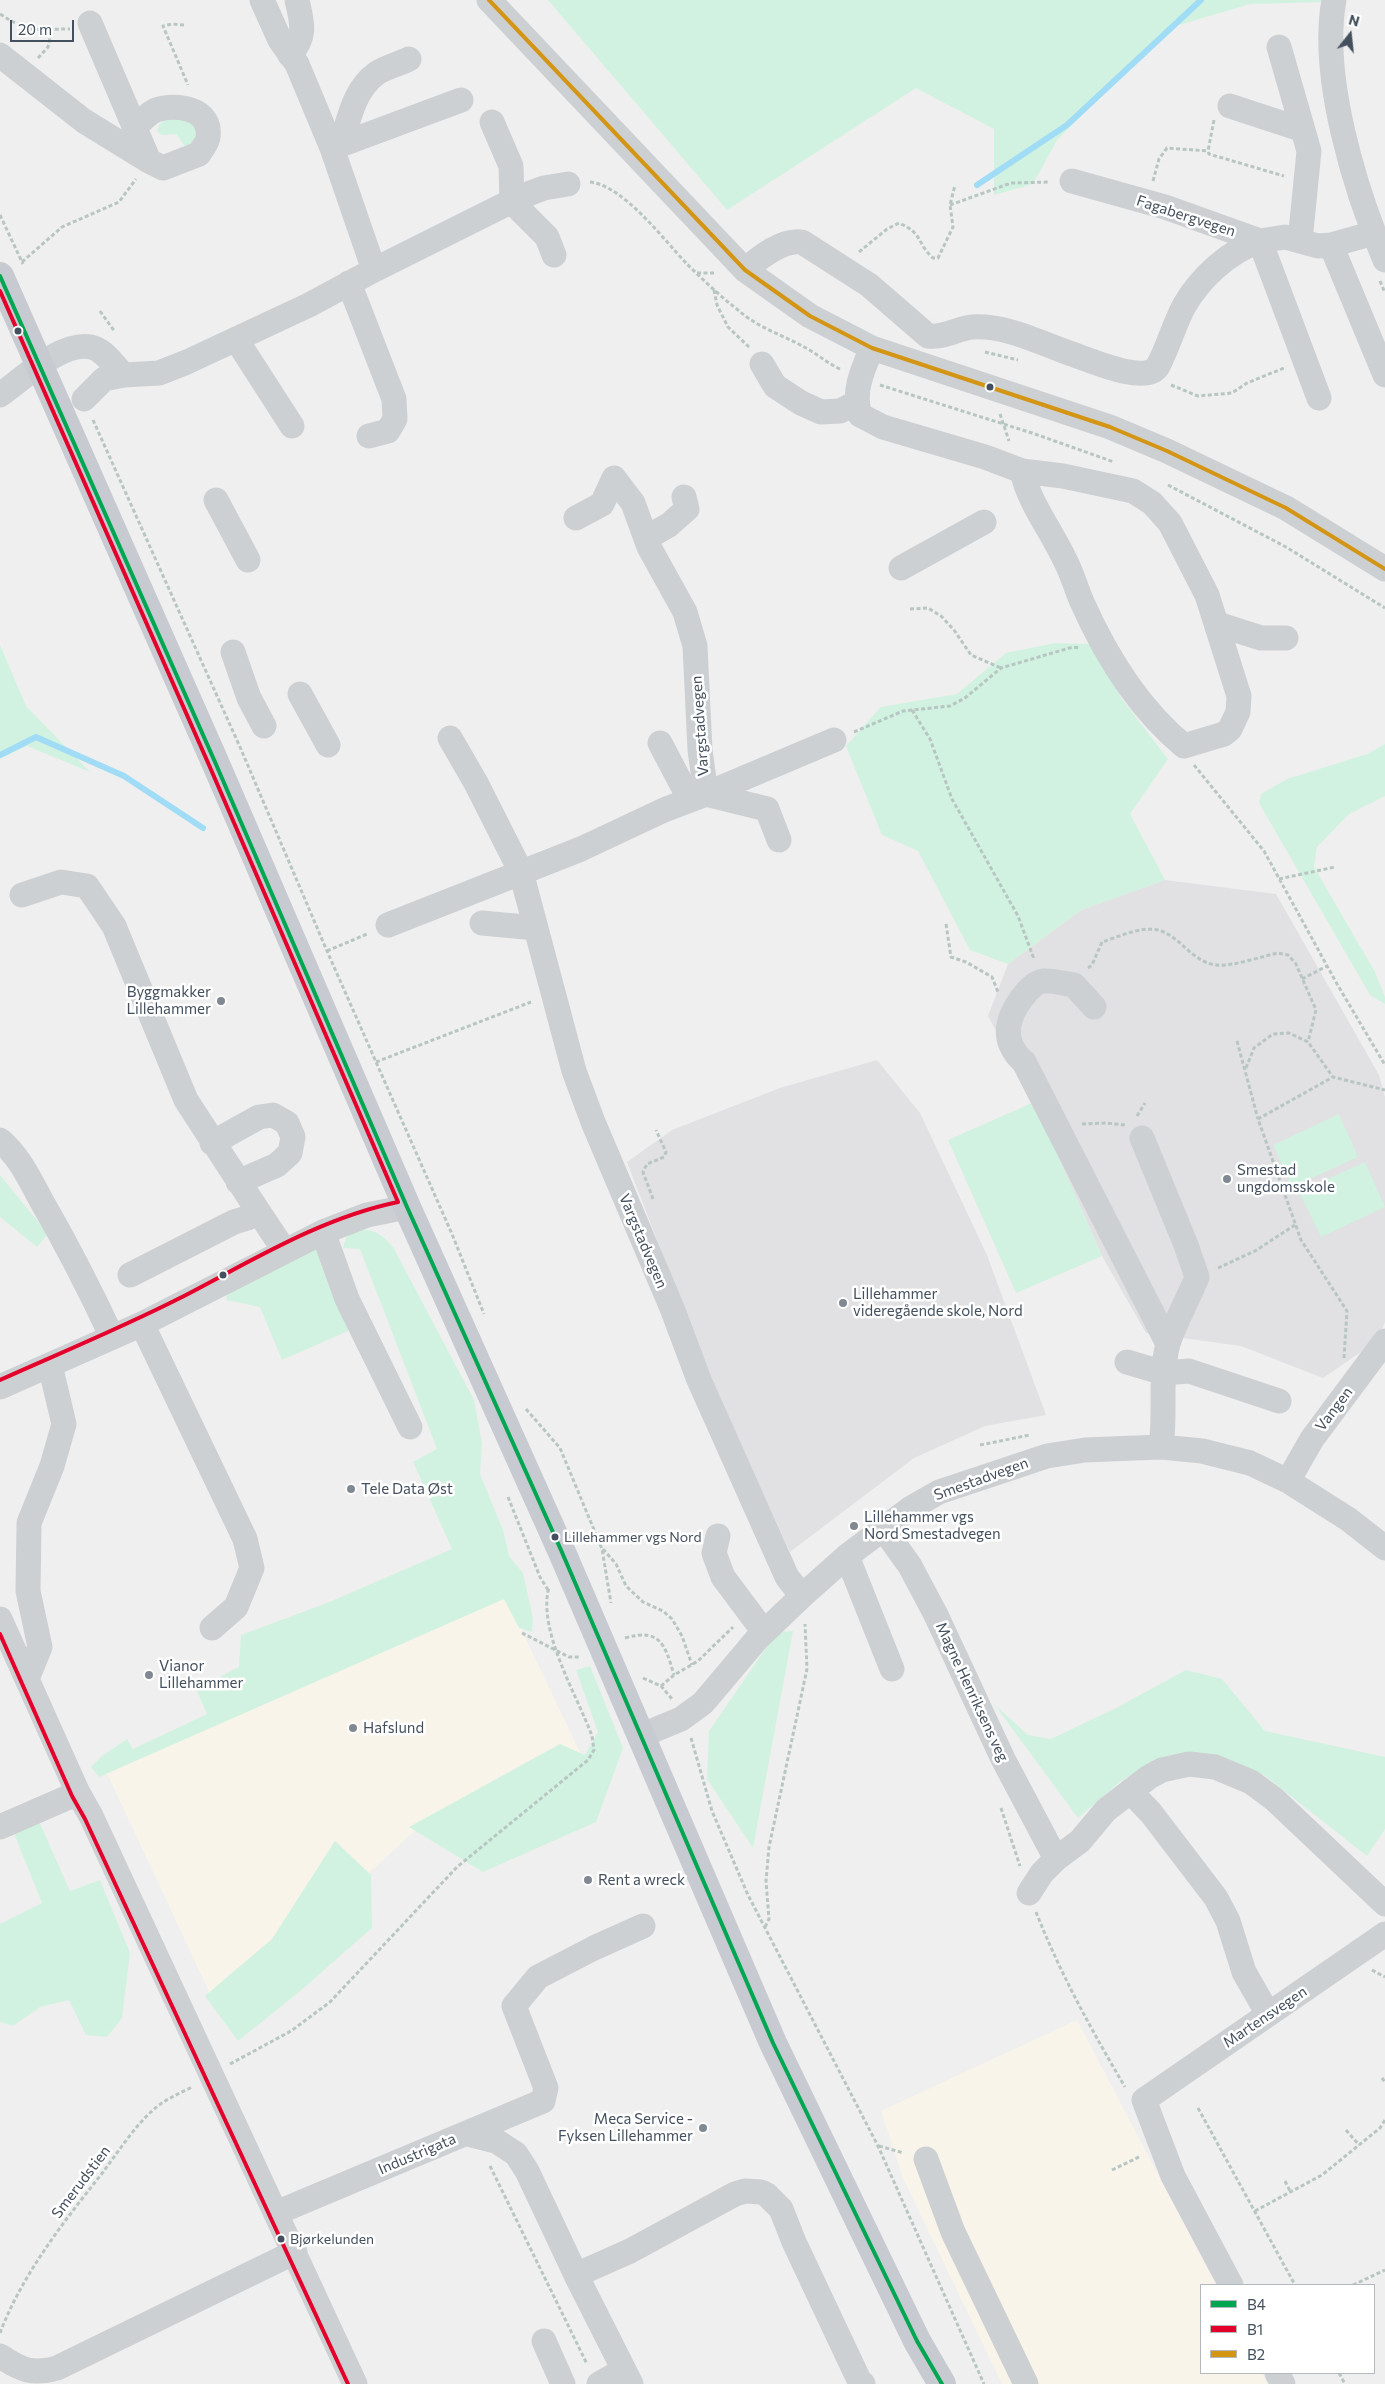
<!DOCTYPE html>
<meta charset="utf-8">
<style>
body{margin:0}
#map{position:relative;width:1385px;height:2384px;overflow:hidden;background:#f0efef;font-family:Commissioner,sans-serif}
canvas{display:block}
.legend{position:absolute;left:1200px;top:2284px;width:175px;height:90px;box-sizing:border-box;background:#fff;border:1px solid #b4b9bf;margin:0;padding:6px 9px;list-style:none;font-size:15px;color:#44505e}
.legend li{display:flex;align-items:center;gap:10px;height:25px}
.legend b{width:25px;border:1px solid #b4b9bf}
.north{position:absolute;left:1325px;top:10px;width:50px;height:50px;-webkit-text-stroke:4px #fff;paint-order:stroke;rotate:16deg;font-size:14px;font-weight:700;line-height:20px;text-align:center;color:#44505e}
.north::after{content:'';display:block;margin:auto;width:18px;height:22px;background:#44505e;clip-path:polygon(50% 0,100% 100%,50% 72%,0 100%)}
.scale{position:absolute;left:10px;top:20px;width:64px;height:22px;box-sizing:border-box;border:2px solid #44505e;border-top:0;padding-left:6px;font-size:15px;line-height:18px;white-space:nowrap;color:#44505e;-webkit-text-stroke:4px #fff;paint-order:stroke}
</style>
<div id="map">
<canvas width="1385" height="2384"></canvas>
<ul class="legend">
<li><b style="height:6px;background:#00a651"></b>B4</li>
<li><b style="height:6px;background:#e4002b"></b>B1</li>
<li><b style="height:6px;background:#d39513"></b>B2</li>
</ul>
<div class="north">N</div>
<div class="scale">20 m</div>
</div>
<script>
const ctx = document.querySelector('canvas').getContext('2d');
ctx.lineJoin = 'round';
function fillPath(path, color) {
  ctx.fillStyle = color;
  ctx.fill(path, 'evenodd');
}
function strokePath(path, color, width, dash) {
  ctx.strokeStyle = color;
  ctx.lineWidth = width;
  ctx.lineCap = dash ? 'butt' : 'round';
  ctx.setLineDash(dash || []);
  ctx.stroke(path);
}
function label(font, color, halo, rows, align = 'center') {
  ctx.font = font + ' Commissioner,sans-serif';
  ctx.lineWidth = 5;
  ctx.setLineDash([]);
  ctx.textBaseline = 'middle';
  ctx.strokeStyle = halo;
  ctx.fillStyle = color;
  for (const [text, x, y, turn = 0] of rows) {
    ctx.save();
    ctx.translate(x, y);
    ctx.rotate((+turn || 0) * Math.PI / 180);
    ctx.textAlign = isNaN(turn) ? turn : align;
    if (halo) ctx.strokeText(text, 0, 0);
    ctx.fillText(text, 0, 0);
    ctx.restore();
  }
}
fillPath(new Path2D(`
 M505,1595L583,1759L419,1827L359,1882L214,2002L105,1769Z
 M1077,2020L1216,2285H1201V2373H1262L1267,2384H1002L903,2178L881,2111Z`), '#f8f4ea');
fillPath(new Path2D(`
 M1165,880L1276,894L1379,1075L1385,1097V1322L1377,1341L1323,1378L1241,1346L1146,1333L1102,1256L1034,1102L988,1016L1008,964L1081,910Z
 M877,1060L920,1113L987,1255L1046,1415L985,1426L914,1458L790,1552L710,1377L627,1162L672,1130L780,1088Z`), '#e1e0e2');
fillPath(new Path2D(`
 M548,0H1326L1325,2L1250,4L1169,28L1057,140L1033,184L994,195V129L916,88L727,210Z
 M168,117H188L200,134L187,149L176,134L162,135L157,131L159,125Z
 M1055,643L1092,644L1121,698L1168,759L1130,814L1165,880L1081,910L1008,964L970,950L918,851L882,835L846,746L881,707L957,694L1006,653Z
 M0,645L26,706L90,772L27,746L0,759Z
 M1385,744V796L1349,814L1317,847L1314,867L1375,972L1385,997V1004L1370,995L1259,803L1261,794L1287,779L1367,754Z
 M1034,1102L1102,1256L1016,1293L948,1140Z
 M1339,1114L1358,1157L1292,1187L1273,1145Z
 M1365,1162L1385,1207L1321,1237L1299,1192Z
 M0,1175L48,1234L37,1247L0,1217Z
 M355,1229C375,1230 380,1232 393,1247L474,1400L482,1443L480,1474L503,1530L509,1556L523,1573L533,1618L532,1632L519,1628L504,1599L99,1777L91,1767L102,1756L127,1739L133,1749L207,1714L196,1689L239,1667L241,1635L327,1603L452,1549L413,1462L437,1449L360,1249L343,1248L346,1238Z
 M308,1249L318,1250L346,1315L348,1331L282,1360L260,1307L226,1300L228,1287Z
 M793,1631L753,1848L707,1779L709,1731L777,1632Z
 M590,1666L623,1748L596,1822L483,1872L409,1827L560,1744L585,1755L598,1732L576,1670Z
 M1186,1670L1222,1679L1265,1731L1385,1757V1829L1367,1856L1264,1775L1227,1759L1154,1762L1121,1781L1078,1818L994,1704L1028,1735L1051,1739L1116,1708Z
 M38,1819L70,1891L100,1880L130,1953L122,2018L107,2037L86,2035L69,2000L40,2007L13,2026L0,2022V1924L42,1903L13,1831Z
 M335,1841L371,1875L372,1928L299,1992L238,2041L205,1996L272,1939Z`), '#d1f2e0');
strokePath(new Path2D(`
 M977,185L1067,125L1201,0
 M0,755L36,737L124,776L203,828`), '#a0dcf5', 6);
strokePath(new Path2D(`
 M0,14C31,34 34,29 70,29
 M184,25L172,24L163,26L188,85
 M38,58L48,47L52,29
 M1214,120L1208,151L1209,154L1284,176
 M1153,181L1159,159L1167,148L1208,151
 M590,182C624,186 663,239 687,264C703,280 720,296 738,310C759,329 787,336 811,351C821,357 829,364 840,369
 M950,205L1011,183L1050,182
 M0,215L23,264
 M859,252L887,229L899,223C923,233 917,244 933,258H938L953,227L950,205L955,185
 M22,262L62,227L119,202L136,179
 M697,273H716
 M1380,281L1385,293
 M714,290L717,305L728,327L749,347
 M100,311L115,332
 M985,352L1018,360
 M880,385L1032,433L1114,462
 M1171,385L1198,396L1232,393L1247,383L1284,368
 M1000,414L1009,441
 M93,420L240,747L327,951L452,1234L484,1314
 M1168,485L1286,547L1385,608
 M910,609L928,608L941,616L954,630L971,655L1001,668
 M912,710L930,739L952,799L1018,916L1034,959
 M854,732L903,711L950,706L965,698L1001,668L1073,647L1080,648
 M1194,765L1264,851L1337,984L1385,1065
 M1279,879L1335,867
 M946,924L951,957L966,962L992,977L998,992
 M327,951L367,934
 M1088,968L1092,965L1102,942C1118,937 1141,926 1158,930C1181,936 1192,963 1217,965C1231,967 1263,956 1278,953L1288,955L1296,964L1316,1010L1308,1042
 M1302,979L1327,966
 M1237,1041L1258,1119
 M376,1062L531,1002
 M1246,1068L1254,1048L1273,1034L1289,1033L1308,1042L1333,1077
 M1137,1116L1145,1103
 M1082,1124L1106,1123L1125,1125
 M653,1199L643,1172L647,1164L664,1157L666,1152L656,1130
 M1218,1268L1255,1251L1295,1225
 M1344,1358L1347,1311L1301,1240L1258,1119L1333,1077L1385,1090
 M526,1409L560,1448L602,1549L611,1603
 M980,1445L1030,1435
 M508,1497L540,1577L548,1590
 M603,1549L616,1564L626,1586L643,1602L663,1611L672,1619L682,1636L692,1665
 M522,1633L569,1657H581
 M625,1638C660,1628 665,1644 674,1675
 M643,1678L661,1686L672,1699
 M661,1686L674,1675L698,1661L733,1627
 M691,1738L712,1811L748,1895L878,2146L984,2384
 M1001,1808L1020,1866
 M1036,1912C1060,1973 1092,2031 1125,2087
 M765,1927L769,1919L766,1881L769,1847L807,1669L805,1624
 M1372,1970L1385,1977
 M230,2064L291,2031L330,2002L457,1867L588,1760L594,1750L592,1736C577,1695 537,1630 549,1587
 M1382,2078L1385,2082
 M1198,2108L1295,2285
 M1346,2130L1359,2145
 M879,2146L904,2153
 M490,2166L587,2364
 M1112,2170L1141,2156
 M1285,2181L1290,2191
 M1255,2211L1322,2175L1380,2128L1385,2120
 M1353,2285L1385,2270
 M0,2333C22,2275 62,2224 100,2176C117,2154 132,2129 153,2110C164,2100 178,2094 192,2087
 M1339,2373L1345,2384`), '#b8c6c3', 3, [4, 2.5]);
strokePath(new Path2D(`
 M489,0L745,270L810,316L872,348L1110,427L1167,451L1286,508L1385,569
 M1334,0C1320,76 1355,190 1385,260
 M90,23L149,161L163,168L199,154C202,149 208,142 208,137C212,108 176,103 156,110C148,113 141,122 135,127
 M1279,47L1309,151L1300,241
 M0,55L84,121L149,161
 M290,55C307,36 302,23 297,0
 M1230,106L1303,130
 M492,122L511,166L512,202L547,237L554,255
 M341,145C349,119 354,89 377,73C386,67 399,64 409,59
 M332,148L461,100
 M1072,181L1165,207L1260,241L1285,237L1318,246L1331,245L1374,233
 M1331,245L1385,375
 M374,270L520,197L544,188L568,184
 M745,270C759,258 782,239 802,242L869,285L928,336C944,338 958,328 973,327C1005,325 1039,342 1069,353C1088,359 1146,386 1158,366C1168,347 1174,325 1184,306C1200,278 1229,251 1260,241L1319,398
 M349,283L394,399L395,419L388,431L369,436
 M236,339L292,426
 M872,348C863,369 852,392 860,415L883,427L985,457L1022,471
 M762,364L775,386L801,403L821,412L840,411L856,403
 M0,395C23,379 61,341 91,347C105,350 114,366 124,375
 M84,399L104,379L124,375L159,373L187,362L309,305L374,270L332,148L297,64L280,40L262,0
 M1022,471L1063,476L1133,491L1152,503L1170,523L1207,595L1239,696L1238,712L1230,729L1224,734L1184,746C1138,708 1106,656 1082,602C1076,588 1072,573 1065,560C1051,530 1029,503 1022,471Z
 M216,500L248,560
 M646,538L669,525L687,509L684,497
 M901,568L984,522
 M1217,624L1261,638H1286
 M233,652L249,698L264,726
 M300,694L328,745
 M450,738L476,783L521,872L574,1071L593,1122L672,1308L699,1380L787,1577L802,1596
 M660,743L690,800
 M706,794L834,740
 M706,794L767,809L779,840
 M22,895L61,882L87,886L114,926L186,1100L260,1214
 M482,923L536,928
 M388,925L581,849L664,810L706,794L700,750L695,646L685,612L649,547L633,503L614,478L602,504L576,518
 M1094,1007L1074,985C1065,984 1053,980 1043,981C1029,983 1011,1011 1009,1025C1006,1039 1013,1053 1024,1062L1168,1344
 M1142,1138L1186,1245L1197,1277C1188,1300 1175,1322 1168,1344C1159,1377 1166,1414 1161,1447
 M0,1140C19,1156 29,1178 41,1200C67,1245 90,1290 112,1337
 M212,1143L259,1117L273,1115L287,1123L293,1137L290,1153L277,1165L238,1182
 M323,1232L347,1299L410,1427
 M130,1275L234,1222L260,1214L284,1250
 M142,1324L245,1539L252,1568L236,1607L212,1628
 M1127,1362L1164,1373L1189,1371L1279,1401
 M0,1387L142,1324L323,1232L367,1215L407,1207
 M1288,1481L1312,1439L1385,1341
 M883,1528L910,1566L936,1615L1003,1759L1056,1859
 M718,1536L714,1553L723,1577L764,1632
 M847,1556L892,1669
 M0,1619L78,1793L91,1816L355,2384
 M27,1679L40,1647L28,1591L29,1523L52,1466L64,1424L50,1365
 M640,1736L681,1719L703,1703L757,1639L802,1596L847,1556L911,1508L939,1492L1047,1456L1085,1450L1161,1447L1202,1451L1250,1463L1288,1481L1348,1519L1385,1548
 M1130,1791L1151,1813L1216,1898L1228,1921L1244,1972L1268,2014
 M0,1827L78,1793
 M1029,1893L1042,1873L1056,1859L1080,1841L1106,1810L1149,1777L1162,1770L1189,1764L1215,1767L1251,1782L1274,1799L1385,1904
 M468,2134L496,2141L516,2154L527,2171L576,2275L631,2384
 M926,2159L953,2232L1026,2384
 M276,2213L543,2101L546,2088L514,2006L538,1977L594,1948L643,1926
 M576,2275L630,2251L735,2194L745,2191L761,2192L767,2195L781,2209L794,2242L860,2382L863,2384
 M1231,2285L1173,2176L1144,2100L1385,1934
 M544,2341L563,2384
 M0,2356C21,2370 32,2375 57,2368L295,2252
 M1277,2373L1283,2384
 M599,2384L624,2370`), '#cdd0d3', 25);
strokePath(new Path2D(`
 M0,276L215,762L407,1207L561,1550L773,2043L917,2341L942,2384`), '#c7cad0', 28);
strokePath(new Path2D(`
 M0,276L215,762L407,1207L561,1550L773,2043L917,2341L942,2384`), '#00a651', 4);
strokePath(new Path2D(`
 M0,291L209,765L398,1202C320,1218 250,1262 180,1298C121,1328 60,1353 0,1380
 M0,1634L72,1796L85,1819L348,2384`), '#e4002b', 4);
strokePath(new Path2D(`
 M489,0L745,270L810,316L872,348L1110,427L1167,451L1286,508L1385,569`), '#d39513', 4);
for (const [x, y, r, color] of [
 [18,331,4.5,"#44505e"],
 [990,387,4.5,"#44505e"],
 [221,1001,5,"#808891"],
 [1227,1179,5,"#808891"],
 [223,1275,4.5,"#44505e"],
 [843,1303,5,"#808891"],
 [351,1489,5,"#808891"],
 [854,1526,5,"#808891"],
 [555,1537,4.5,"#44505e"],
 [149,1675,5,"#808891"],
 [353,1728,5,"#808891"],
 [588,1880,5,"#808891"],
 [703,2128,5,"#808891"],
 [281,2239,4.5,"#44505e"]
]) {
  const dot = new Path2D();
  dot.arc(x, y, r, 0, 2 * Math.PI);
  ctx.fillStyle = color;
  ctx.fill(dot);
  strokePath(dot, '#fff', 2);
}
label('14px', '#44505e', '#fff', [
 ["Lillehammer vgs Nord",564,1537],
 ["Bjørkelunden",290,2239]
], 'left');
label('15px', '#44505e', '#fff', [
 ["Fagabergvegen",1186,216,18],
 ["Vargstadvegen",700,726,-94],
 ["Vargstadvegen",643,1241,67],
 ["Vangen",1334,1409,-53],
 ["Smestadvegen",981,1479,-20],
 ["Magne Henriksens veg",972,1692,65],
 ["Martensvegen",1265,2017,-34],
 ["Industrigata",417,2154,-23],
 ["Smerudstien",81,2182,-53]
]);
label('15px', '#44505e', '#fff', [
 ["Byggmakker",211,992,"right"],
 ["Lillehammer",211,1009,"right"],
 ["Smestad",1237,1170],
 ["ungdomsskole",1237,1187],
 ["Lillehammer",853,1294],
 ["videregående skole, Nord",853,1311],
 ["Tele Data Øst",361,1489],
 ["Lillehammer vgs",864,1517],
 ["Nord Smestadvegen",864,1534],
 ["Vianor",159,1666],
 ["Lillehammer",159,1683],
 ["Hafslund",363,1728],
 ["Rent a wreck",598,1880],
 ["Meca Service -",693,2119,"right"],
 ["Fyksen Lillehammer",693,2136,"right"]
], 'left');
</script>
